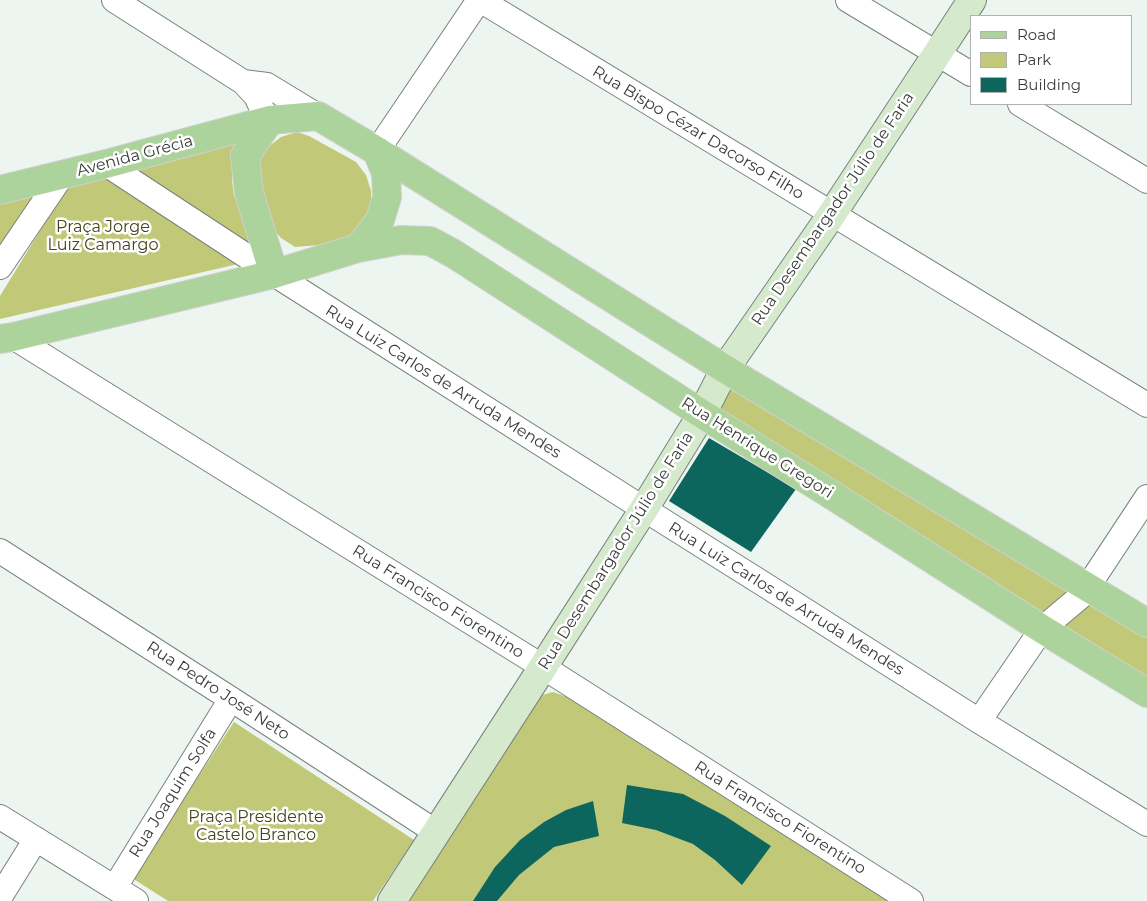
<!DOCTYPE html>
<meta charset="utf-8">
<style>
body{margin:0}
#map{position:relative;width:1147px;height:901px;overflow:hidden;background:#ecf5f0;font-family:Montserrat,sans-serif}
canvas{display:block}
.legend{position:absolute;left:970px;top:15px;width:162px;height:90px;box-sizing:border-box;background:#fff;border:1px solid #b0b1b1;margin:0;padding:6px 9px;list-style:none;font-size:15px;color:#3a3d3b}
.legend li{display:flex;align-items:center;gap:10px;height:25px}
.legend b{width:25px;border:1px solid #b0b1b1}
</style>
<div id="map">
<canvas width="1147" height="901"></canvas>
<ul class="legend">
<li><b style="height:6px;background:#acd39b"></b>Road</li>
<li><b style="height:14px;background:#c1c877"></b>Park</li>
<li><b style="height:14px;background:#0d665e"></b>Building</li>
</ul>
</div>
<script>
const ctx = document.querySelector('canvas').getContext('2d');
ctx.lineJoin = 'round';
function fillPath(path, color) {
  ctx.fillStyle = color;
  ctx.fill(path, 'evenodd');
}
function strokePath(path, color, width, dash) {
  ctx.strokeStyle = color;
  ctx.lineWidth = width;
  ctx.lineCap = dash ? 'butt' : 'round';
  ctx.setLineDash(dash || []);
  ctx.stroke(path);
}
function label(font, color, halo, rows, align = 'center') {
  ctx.font = font + ' Montserrat,sans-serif';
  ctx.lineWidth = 5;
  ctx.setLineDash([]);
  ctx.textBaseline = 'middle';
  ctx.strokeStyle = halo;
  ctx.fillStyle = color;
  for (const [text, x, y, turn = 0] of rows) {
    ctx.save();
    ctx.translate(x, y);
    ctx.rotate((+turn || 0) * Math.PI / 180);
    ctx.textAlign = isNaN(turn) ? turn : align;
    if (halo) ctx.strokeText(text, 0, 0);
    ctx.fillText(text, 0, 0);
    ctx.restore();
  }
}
fillPath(new Path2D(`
 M297,132L309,136L356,162L366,175L371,191V207L365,222L348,239L332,244L295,247L281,238L269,224L255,176L259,160L268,147L281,137Z
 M240,135L233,164L232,181L234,196L242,211L259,253L123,170Z
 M107,172L238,264L0,319V296L67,187Z
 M43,184L0,254V195Z
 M744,368L1147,621V677L720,414L719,409Z
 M553,692L567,697L893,901H405L539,696Z
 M234,722L414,840L373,901H168L132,878Z`), '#c1c877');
fillPath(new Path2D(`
 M709,438L796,489L751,552L669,501Z
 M627,785L683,794L725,816L771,846L742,885L715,860L693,844L656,830L622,823Z
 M593,801L599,836L554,847L519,875L497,901H473L495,867L520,840L544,822L566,810Z`), '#0d665e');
const street = new Path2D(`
 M114,0L243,82L256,96L263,111L270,120
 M480,0L1147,405
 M848,0L971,74
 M243,82L267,85L318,116
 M1020,104L1147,181
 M377,151L479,0
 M106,164L274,274L644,509L765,585L979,721L1147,824
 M0,267L63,174
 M13,337L543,667L911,901
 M0,551L231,699L436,832
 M979,721L1042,629L1080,597L1087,588L1147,497
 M0,817L136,901
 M115,887L231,699
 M0,897L36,839`);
const secondary = new Path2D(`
 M392,901L543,667L644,509L702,414L725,369L832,214L937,54L972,0`);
const primary = new Path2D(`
 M270,120L245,156L249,193L274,274
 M0,190L106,164L270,120L318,116L377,151L725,369L1147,623
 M358,248L366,239L380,220L387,197L386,173L377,151
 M0,339L13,337L274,274L358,248L401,240L430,241L454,254L702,414L824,490L1042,629L1147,693`);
strokePath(street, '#7a827d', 26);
strokePath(secondary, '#7a827d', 30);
strokePath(primary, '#d0d0d0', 30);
strokePath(street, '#fff', 24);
strokePath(secondary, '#d5e9cd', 28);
strokePath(primary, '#acd39b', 28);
label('16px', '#3a3d3b', '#fff', [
 ["Rua Bispo Cézar Dacorso Filho",698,133,31],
 ["Avenida Grécia",135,156,-15],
 ["Rua Desembargador Júlio de Faria",833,209,-56],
 ["Rua Luiz Carlos de Arruda Mendes",443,382,32],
 ["Rua Henrique Gregori",757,448,32],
 ["Rua Desembargador Júlio de Faria",616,551,-58],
 ["Rua Luiz Carlos de Arruda Mendes",786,599,32],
 ["Rua Francisco Fiorentino",438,602,32],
 ["Rua Pedro José Neto",218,691,33],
 ["Rua Joaquim Solfa",173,793,-58],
 ["Rua Francisco Fiorentino",780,818,32]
]);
label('16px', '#43461b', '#fff', [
 ["Praça Jorge",103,227],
 ["Luiz Camargo",103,245],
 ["Praça Presidente",256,817],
 ["Castelo Branco",256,835]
]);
</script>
